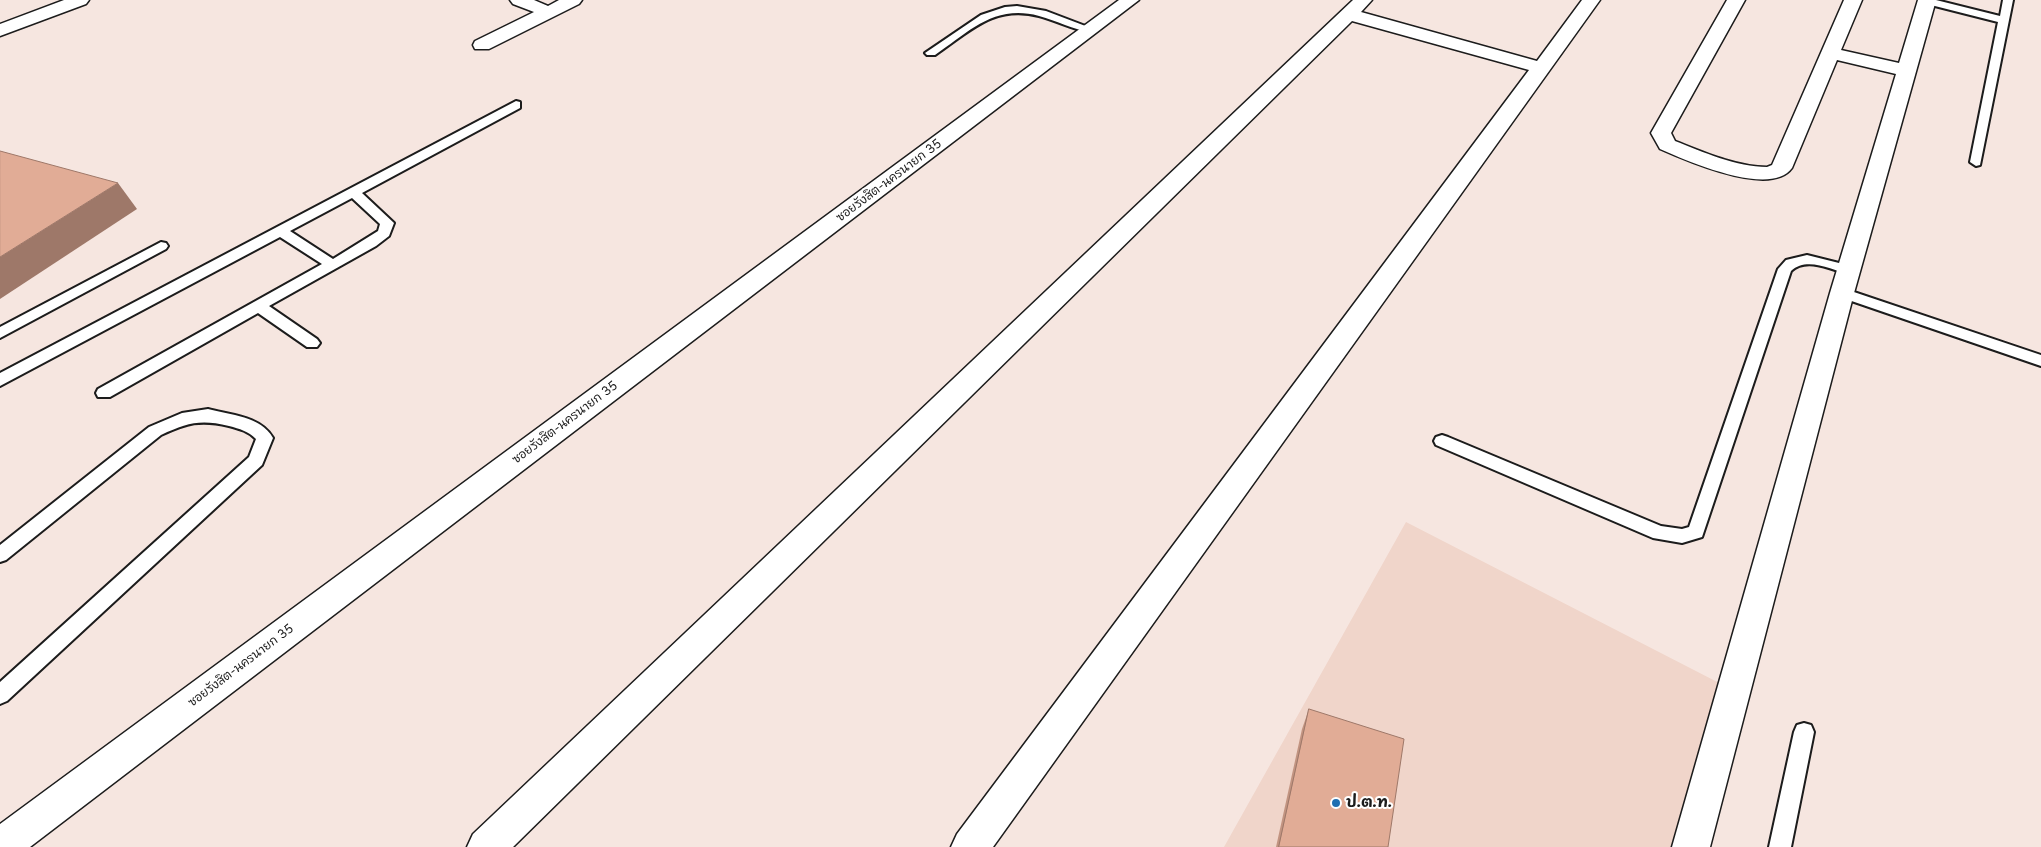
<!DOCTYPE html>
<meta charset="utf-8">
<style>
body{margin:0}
canvas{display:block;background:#f6e6e0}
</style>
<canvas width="2041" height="847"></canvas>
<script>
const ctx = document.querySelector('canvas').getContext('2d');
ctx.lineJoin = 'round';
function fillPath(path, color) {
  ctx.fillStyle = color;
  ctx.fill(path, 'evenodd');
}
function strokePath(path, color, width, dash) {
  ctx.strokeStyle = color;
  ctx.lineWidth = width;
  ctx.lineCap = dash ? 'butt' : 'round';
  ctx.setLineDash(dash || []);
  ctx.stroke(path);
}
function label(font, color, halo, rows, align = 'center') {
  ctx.font = font + ' "Playpen Sans","Playpen Sans Thai",sans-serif';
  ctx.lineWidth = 4;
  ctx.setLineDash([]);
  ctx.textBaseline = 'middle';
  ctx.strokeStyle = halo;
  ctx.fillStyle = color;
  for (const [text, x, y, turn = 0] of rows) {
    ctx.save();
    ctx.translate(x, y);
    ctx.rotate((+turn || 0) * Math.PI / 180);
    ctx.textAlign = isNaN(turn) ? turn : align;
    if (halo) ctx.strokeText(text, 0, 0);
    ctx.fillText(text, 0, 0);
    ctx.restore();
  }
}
fillPath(new Path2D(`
 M1406,522L1727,687L1677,847H1224Z`), '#f0d5ca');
const lane = new Path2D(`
 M1922,0H1936L2000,16L2003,0H2013L1980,165L1976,166L1970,162L1998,22L1923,3Z
 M1017,6L1046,11L1096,30L1091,33C1073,29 1057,21 1039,16C994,4 969,32 935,55H927L925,53L981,15L1005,7Z
 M516,101L520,102V108L362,193L394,223L389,236L376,246L269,306L317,339L320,343L317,347H307L258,313L110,397H98L96,393L98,389L322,264L280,237L0,386V373ZM352,198L380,224L378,231L333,259L290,231Z
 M161,242L166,243L168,246L166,249L0,338V327Z
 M1807,255L1855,267L1857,270L1850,275C1832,270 1807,256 1791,271L1702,537L1682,543L1653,538L1436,445L1434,441L1436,437L1442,435L1448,437L1661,526L1682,529L1689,527L1778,269L1786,260Z
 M1842,288L2041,355V366L1837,296L1835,293L1837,290Z
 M208,409C230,415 261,416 273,438L262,465L7,701L0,704V682L249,457L256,439C248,431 240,429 229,426C200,419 187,423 161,435L6,560L0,562V545L149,427L182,413Z
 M1804,723L1811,725L1814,732L1791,847H1769L1794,732L1797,725Z`);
const street = new Path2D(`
 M64,0H89L86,4L0,36V24Z
 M510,0H534L548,6L559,0H582L579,4L489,49H475L473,45L475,41L534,12L513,4Z
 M1119,0H1139L30,847H0V824Z
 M1353,0H1372L1361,12L1537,61L1582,0H1600L993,847H951L957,834L1529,70L1352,21L513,847H467L473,834Z
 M1727,0H1745L1671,133L1675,141C1703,152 1737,167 1767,167L1772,165L1844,0H1862L1841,50L1899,63L1918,0H1936L1854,293L1710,847H1672L1830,293L1896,74L1837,60L1792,168C1771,198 1687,161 1660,149L1651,133Z`);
strokePath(lane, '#1c1c1c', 4);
strokePath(street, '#1c1c1c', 3);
fillPath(lane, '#fff');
fillPath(street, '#fff');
fillPath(new Path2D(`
 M1309,709L1388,847H1276L1302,729Z`), '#c29481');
fillPath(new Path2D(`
 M118,183L137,209L0,299V257Z`), '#9e7869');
const building = new Path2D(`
 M0,151L118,183L0,257Z
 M1309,709L1404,739L1388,847H1279Z`);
fillPath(building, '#e1ac96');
strokePath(building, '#9e7869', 1);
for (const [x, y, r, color] of [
 [1336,803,5,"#1f6fb2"]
]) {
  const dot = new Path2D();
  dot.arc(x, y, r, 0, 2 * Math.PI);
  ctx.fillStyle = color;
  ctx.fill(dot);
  strokePath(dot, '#fff', 2);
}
label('12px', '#1c1c1c', '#fff', [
 ["ซอยรังสิต-นครนายก 35",889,181,-37],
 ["ซอยรังสิต-นครนายก 35",565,423,-37],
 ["ซอยรังสิต-นครนายก 35",241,666,-37]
]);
label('bold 15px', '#1c1c1c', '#fff', [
 ["ป.ต.ท.",1346,803]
], 'left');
</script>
